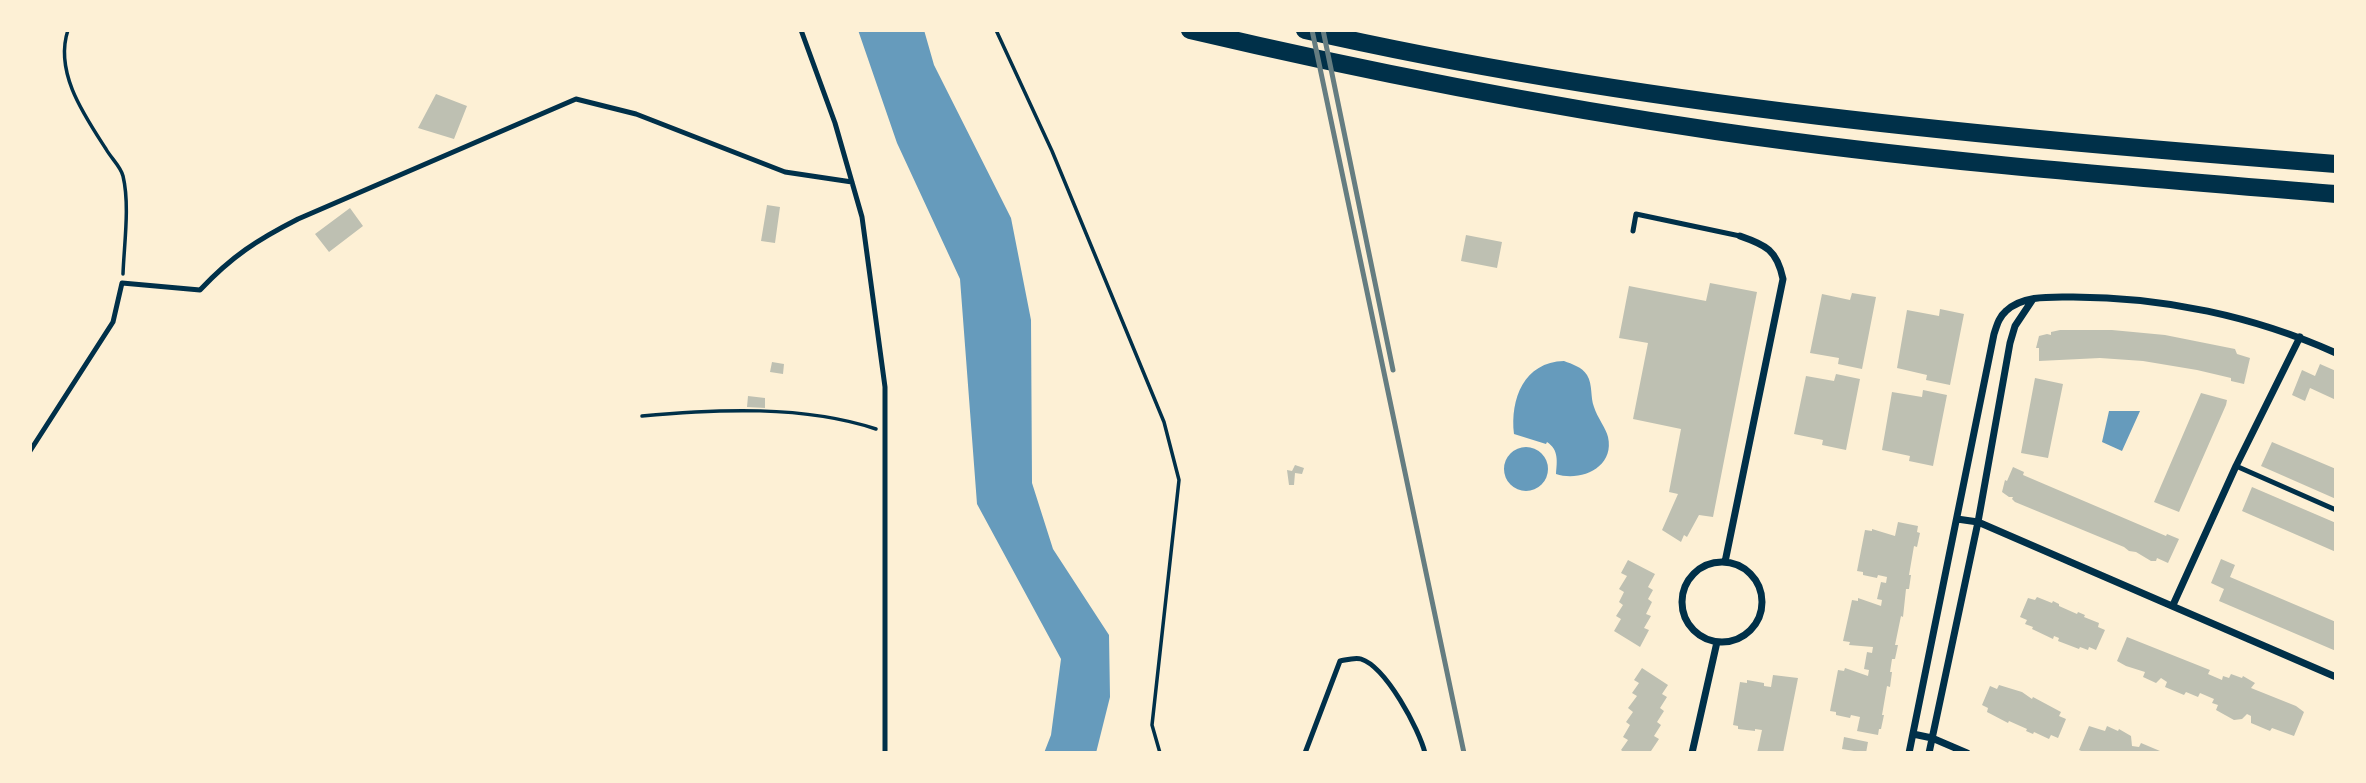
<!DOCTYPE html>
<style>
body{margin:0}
#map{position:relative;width:2366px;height:783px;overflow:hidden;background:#fdf0d5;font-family:"Source Sans 3",sans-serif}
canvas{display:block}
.frame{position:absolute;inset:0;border:32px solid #fdf0d5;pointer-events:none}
</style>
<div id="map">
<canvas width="2366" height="783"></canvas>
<div class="frame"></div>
</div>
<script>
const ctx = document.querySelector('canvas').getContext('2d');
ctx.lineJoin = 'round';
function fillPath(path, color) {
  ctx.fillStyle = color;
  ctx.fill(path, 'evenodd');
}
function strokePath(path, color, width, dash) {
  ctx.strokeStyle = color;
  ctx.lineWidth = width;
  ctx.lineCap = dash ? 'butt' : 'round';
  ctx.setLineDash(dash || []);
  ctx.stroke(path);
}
fillPath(new Path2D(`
 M858,30H924L934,65L1011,218L1031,320L1032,483L1053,549L1109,635L1110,697L1096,753H1044L1051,735L1061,659L977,504L960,279L897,143Z
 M1564,361C1572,364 1582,367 1587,375C1593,385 1590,397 1594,407C1597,417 1606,428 1608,437C1615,468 1580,482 1556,474C1557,461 1559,450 1547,442L1546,444L1514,434C1510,399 1524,362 1564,361Z
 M2109,411H2140L2122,451L2102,442Z
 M1504 469a22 22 0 1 1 44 0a22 22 0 1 1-44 0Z`), '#669bbc');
fillPath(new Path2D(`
 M436,94L467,106L454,139L418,128Z
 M767,205L780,207L775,243L761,241Z
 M350,208L363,226L329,252L315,234Z
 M1466,235L1502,242L1497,268L1461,261Z
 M1710,283L1757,292L1713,517L1699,515L1687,537L1684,535L1681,542L1662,530L1678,494L1669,492L1681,429L1633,419L1648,343L1619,338L1629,286L1706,301Z
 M1852,293L1876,297L1862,369L1838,364L1839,358L1810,353L1822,294L1850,300Z
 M1940,309L1964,314L1950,385L1926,380L1927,375L1897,368L1907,310L1939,316Z
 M2060,330H2112L2165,335L2235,349L2237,354L2250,358L2244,384L2231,381V378L2197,370L2143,361L2100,358L2039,361V348H2036L2039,336L2047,334L2051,335V332Z
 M772,362L784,364L783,374L770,372Z
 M2320,364L2336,371V400L2310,388L2305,401L2292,395L2302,370L2315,376Z
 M1836,374L1860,379L1846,450L1822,445L1823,440L1794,434L1806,376L1834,381Z
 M2035,378L2063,384L2048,458L2021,453Z
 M1923,390L1947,395L1933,466L1909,461L1910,456L1882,450L1892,392L1922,397Z
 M2201,393L2227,400L2226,405L2179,512L2154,502Z
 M748,396L765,398V408L747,407Z
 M2272,442L2336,469V499L2261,466Z
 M1295,465L1304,468L1302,474L1295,473L1294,485H1289L1287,470L1292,471Z
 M2013,467L2024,472L2023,475L2166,536L2167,534L2179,539L2168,563L2157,558L2156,561H2151L2136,552L2129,551L2124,547L2015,502L2012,499L2013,497H2009L2002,492L2005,480L2007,481Z
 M2252,487L2336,523V552L2242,511Z
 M1898,522L1918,526L1917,532L1920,533L1917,547L1914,546L1909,575H1911L1909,589H1906L1903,617L1901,616L1895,645H1898L1895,659H1892L1890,672H1892L1890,687L1887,686L1882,715H1884L1881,729H1879L1878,735L1857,731L1860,717L1851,715L1850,718L1836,715V712L1830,711L1838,670L1844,671L1845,668L1868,676L1869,670L1864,669L1867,652L1872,653L1873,647L1849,645L1850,642L1843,641L1852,600L1858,601V598L1881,606L1882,600L1877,599L1881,582L1886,583L1887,577L1878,575L1877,578L1863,575V572L1857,571L1865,530L1872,531V529L1895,536Z
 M2221,559L2235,565L2230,577L2336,622V651L2219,601L2224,589L2211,583Z
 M1628,560L1655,574L1648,587L1653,590L1648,599L1652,602L1646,614L1651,616L1644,628L1649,630L1640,647L1614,631L1621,619L1616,616L1623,605L1619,602L1624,592L1619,589L1627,576L1621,573Z
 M2037,597L2052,603L2053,601L2059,604V606L2077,614L2078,612L2085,615L2084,617L2099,623L2098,627L2105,630L2096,650L2089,647L2088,650L2080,647L2079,649L2058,641L2059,638L2054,636L2053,639L2032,629L2033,627L2025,624L2027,620L2020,617L2028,598L2035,600Z
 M2127,637L2210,670L2208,674L2222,680L2223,676L2229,678L2231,674L2242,678L2243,676L2255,683L2251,688L2296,706L2304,712L2294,736L2272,728L2270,731L2251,723V716L2247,714L2242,719L2234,720L2216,710L2218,705L2212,703L2214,699L2200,693L2198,697L2186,692L2184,695L2165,687L2167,682L2161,678L2156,683L2143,677L2145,672L2126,666L2117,661Z
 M1642,668L1668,685L1662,694L1667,697L1660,708L1664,711L1657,722L1661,725L1654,736L1659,739L1651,751L1655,753H1625L1621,750L1628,740L1623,737L1630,725L1626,722L1633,712L1628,708L1637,696L1632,693L1639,683L1634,680Z
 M1773,675L1798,678L1783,753H1757L1762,730L1755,729V731L1738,729V726L1733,725L1740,682L1747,683V680L1764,683V686L1771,687Z
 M1999,685L2022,692L2032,699L2033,697L2061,712L2059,716L2066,719L2058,738L2051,735L2049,739L2034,732L2033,734L2026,731L2027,729L2009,721L2008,723L1987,712L1988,708L1982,705L1990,686L1997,689Z
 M2089,726L2105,731L2107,726L2118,731L2119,729L2131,736L2132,746L2139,747L2141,743L2160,751L2159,753H2086L2079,750Z
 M1844,737L1868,742L1866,753L1842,749Z`), '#bec0b2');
strokePath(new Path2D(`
 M68,30C54,72 84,115 106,149C111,158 121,167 123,176C130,205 124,245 123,274
 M996,30L1052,151L1164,422L1179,480L1152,725L1160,753
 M642,416C716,409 804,405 876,429`), '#003049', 3.5);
strokePath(new Path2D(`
 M801,30L835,123L862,217L885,387V753
 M1633,231L1636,214L1740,236
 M30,451L113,322L122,283L200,290C232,256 257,240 298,219L576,99L636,114L785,172L852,182
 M2236,466L2336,510
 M1305,753L1340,661C1346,660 1355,657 1361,659C1386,667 1419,729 1425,753`), '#003049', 5);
strokePath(new Path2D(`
 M1957,519L1978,522L2336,677
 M1682 602a40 40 0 1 1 80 0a40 40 0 1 1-80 0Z
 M1725,562L1783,279C1777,250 1766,245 1740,236
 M2173,605L2236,466L2300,337
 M1913,734L1932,738L1967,753
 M1692,753L1717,642
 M1909,753L1994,334C1997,325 1999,317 2006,311C2023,295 2051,297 2073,297C2163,297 2254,316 2336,353
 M1929,753L1978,522L2010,343L2015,326L2033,299`), '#003049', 7);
strokePath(new Path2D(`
 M1190,30C1364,71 1539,105 1716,131C1922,161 2129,177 2336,194
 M1305,30C1644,107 1990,137 2336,164`), '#003049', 18);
strokePath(new Path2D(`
 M1312,30L1464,753
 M1323,30L1393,370`), '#657d81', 5);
</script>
